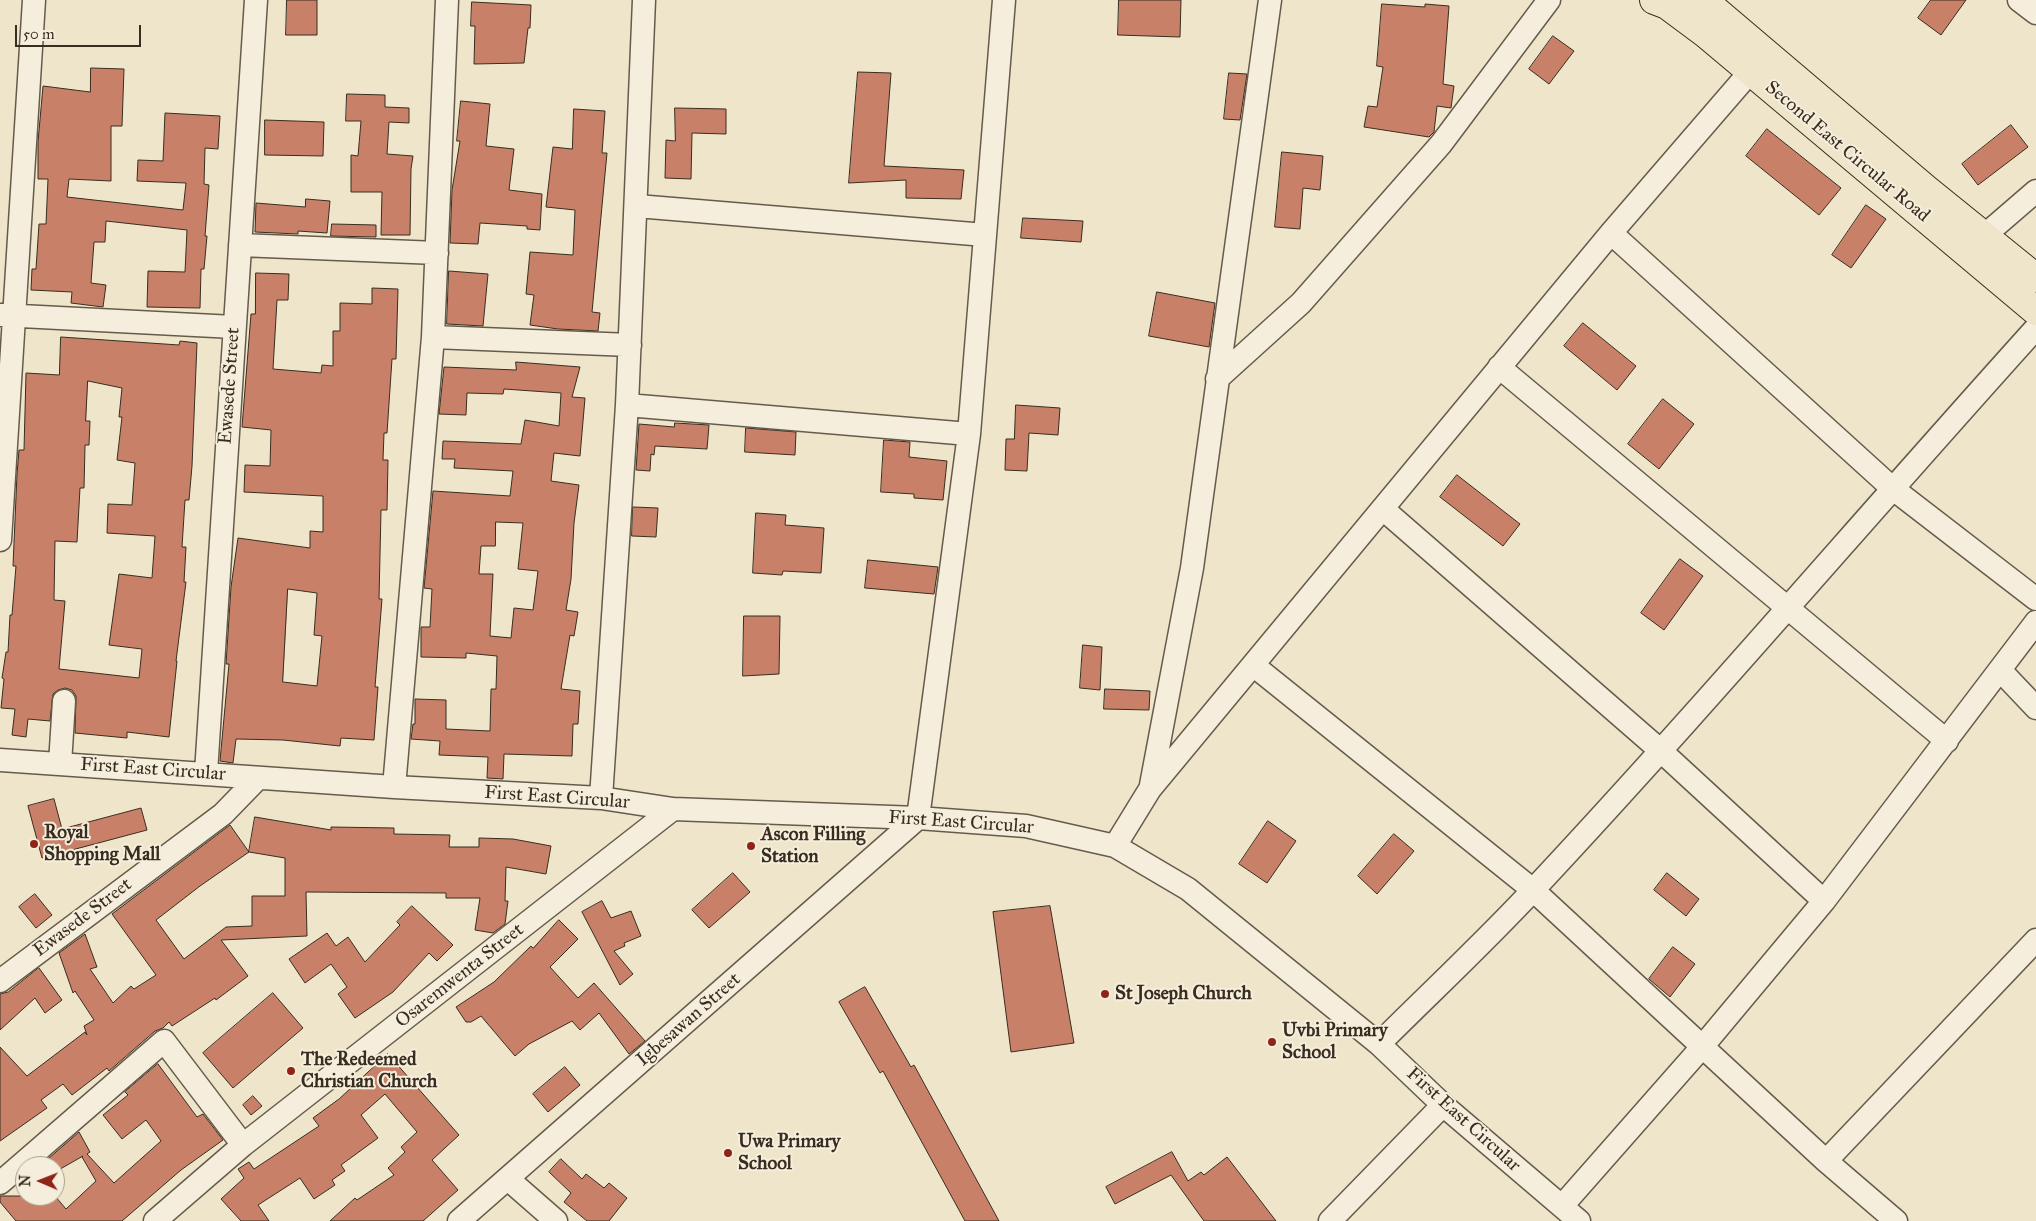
<!DOCTYPE html>
<style>
body{margin:0}
#map{position:relative;width:2036px;height:1221px;overflow:hidden;background:#efe5cb;font-family:"IM FELL Great Primer",serif}
canvas{display:block}
.north{position:absolute;left:15px;top:1156px;width:50px;height:50px;box-sizing:border-box;background:#f5eedd;border:1px solid #a9a191;border-radius:50%;rotate:271deg;font-size:14px;font-weight:700;line-height:20px;text-align:center;color:#382d1f}
.north::after{content:'';display:block;margin:auto;width:18px;height:22px;background:#8f2418;clip-path:polygon(50% 0,100% 100%,50% 72%,0 100%)}
.scale{position:absolute;left:15px;top:25px;width:126px;height:22px;box-sizing:border-box;border:2px solid #382d1f;border-top:0;padding-left:6px;font-size:15px;line-height:18px;white-space:nowrap;color:#382d1f;-webkit-text-stroke:4px #f5eedd;paint-order:stroke}
</style>
<div id="map">
<canvas width="2036" height="1221"></canvas>
<div class="north">N</div>
<div class="scale">50 m</div>
</div>
<script>
const ctx = document.querySelector('canvas').getContext('2d');
ctx.lineJoin = 'round';
function fillPath(path, color) {
  ctx.fillStyle = color;
  ctx.fill(path, 'evenodd');
}
function strokePath(path, color, width, dash) {
  ctx.strokeStyle = color;
  ctx.lineWidth = width;
  ctx.lineCap = dash ? 'butt' : 'round';
  ctx.setLineDash(dash || []);
  ctx.stroke(path);
}
function label(font, color, halo, rows, align = 'center') {
  ctx.font = font + ' "IM FELL Great Primer",serif';
  ctx.lineWidth = 4;
  ctx.setLineDash([]);
  ctx.textBaseline = 'middle';
  ctx.strokeStyle = halo;
  ctx.fillStyle = color;
  for (const [text, x, y, turn = 0] of rows) {
    ctx.save();
    ctx.translate(x, y);
    ctx.rotate((+turn || 0) * Math.PI / 180);
    ctx.textAlign = isNaN(turn) ? turn : align;
    if (halo) ctx.strokeText(text, 0, 0);
    ctx.fillText(text, 0, 0);
    ctx.restore();
  }
}
const building = new Path2D(`
 M287,0H317V35H286Z
 M1119,0H1181L1180,37L1118,35Z
 M1931,0H1966L1941,35L1918,18Z
 M472,2L531,5L530,28H528L524,63L474,64L475,26H471Z
 M1382,4L1425,7V4L1449,6L1443,84L1454,86L1451,108L1437,106L1434,132L1429,137L1364,127L1368,106L1377,107L1383,67L1377,66Z
 M1553,36L1574,51L1549,84L1529,69Z
 M91,68L124,69L122,126H111V181L69,179L67,197L183,210L186,183L137,181L138,160L163,161L165,113L220,116L218,149L205,148L204,184L209,185L205,236H207L204,269H201L200,308L147,307L148,271L185,272L187,230L106,221L105,242H94L91,283L106,285L103,307L71,303L72,292L31,290L32,269H36L39,224H46L48,179H38V142L43,86L90,92Z
 M858,72L891,73L884,166L964,170L961,199L906,198V180L849,183Z
 M1229,73L1247,74L1240,120L1224,119Z
 M347,94L385,95V107L409,108V123L389,122L387,154L413,156L411,169L410,235H381L382,192H351V155L358,156L361,121H346Z
 M461,101L490,104L486,146L514,149L509,190L542,194L540,230L527,229V226L480,223L478,244L450,243L452,190L460,141H457Z
 M675,108L726,109V134L692,133L691,179L665,178L666,140L675,141Z
 M574,109L605,111L602,153H607L592,312L600,313L598,331L558,329L530,325L534,295L526,294L530,252L573,255L575,210L546,207L553,147L572,149Z
 M265,120L324,122L323,156L265,155Z
 M2011,125L2028,147L1978,185L1962,164Z
 M1767,129L1841,188L1819,215L1746,156Z
 M1282,152L1323,156L1320,190L1303,188L1300,229L1275,227Z
 M306,199L330,201L327,233L298,231V234L255,232L256,203L305,207Z
 M1866,205L1886,219L1851,268L1832,255Z
 M1023,218L1083,221L1081,242L1021,238Z
 M332,224L376,225V237L331,236Z
 M449,271L488,274L483,326L447,324Z
 M256,273L289,274L288,300H277L273,369L321,373L322,365L333,366V331H340V303L372,304V288L398,289L396,359H392L387,433H384L383,460H388L387,510H381L379,599H382L375,687H378L374,740L341,738L340,746L283,740L236,739L233,763L220,761L229,664H226L231,587L238,538L310,548V531L323,532V496L244,492L245,465L270,466L271,430L242,427L251,314H255ZM288,589L317,593L314,635L322,636L317,686L283,682Z
 M1157,292L1215,303L1209,347L1149,336Z
 M1583,323L1636,366L1617,390L1564,346Z
 M61,337L179,345L180,341L197,343L192,466L189,500H185L182,547H186L184,582H186L176,661H177L169,737L127,732V738L75,733L76,696L72,690L65,688L58,690L53,694L50,721L28,719L26,737L12,735L15,709L1,708L4,679L2,678L6,652H8L10,615H12L16,566H13L17,474L19,450H24L26,373L59,375ZM88,381L122,388L119,417H122L117,460L135,463L132,505L108,504L107,533L155,536L152,578L119,574L109,645L142,649L139,678L59,669L65,601L54,600L55,541L77,542L80,488H84L85,445H89L90,421H86Z
 M516,362L580,367L572,397L585,398L580,456L554,453L551,481L579,485L574,523L571,579L566,610L578,612L574,636L570,635L561,689L580,691L578,724H573L572,756L504,754L503,779L487,778L488,757L439,755L440,741L411,739L413,724H415V699L446,700V729L490,731L491,689H496L497,656L466,653V658L421,657V627H430L432,589L424,588L433,491L510,496L513,471L454,468L455,459H442L443,441L521,444L525,420L559,426L561,393L504,389L503,394L467,393L466,415L439,414L444,367L516,370ZM496,522L523,523L518,569L538,571L533,610L514,608L511,638L490,636L493,574H479L481,546H495Z
 M1663,399L1694,424L1659,469L1628,444Z
 M1016,405L1060,408L1058,435L1029,433L1027,471L1005,470L1006,439H1014Z
 M675,423L709,425L707,449L655,446L654,455L651,454L650,471L636,470L639,424L674,427Z
 M746,428L796,432L795,455L745,452Z
 M884,440L910,442L909,457L947,461L943,500L914,498V494L881,492Z
 M1457,475L1520,524L1503,546L1440,497Z
 M633,507L658,508L656,537L632,536Z
 M756,513L786,515L785,525L824,528L821,573L783,571L782,575L753,573Z
 M1680,559L1703,576L1664,630L1641,613Z
 M868,560L938,567L934,594L865,588Z
 M744,616H780L779,674L743,676Z
 M1083,645L1102,647L1100,690L1080,688Z
 M1105,689L1150,691L1149,710L1104,709Z
 M54,799L62,829L141,808L147,830L42,858L28,806Z
 M255,817L331,830V827L394,828V834L450,835L449,847H479V838L513,839L551,846L546,874L506,867L505,901H508L505,924L493,933L475,930L480,898H446V893L306,892L307,936L221,940L248,976L216,1000L215,998L172,1026L169,1022L163,1028L155,1031L109,1071L107,1068L72,1095L63,1084L41,1100L47,1108L0,1141V1047L27,1076L85,1032L87,1035L84,1026L94,1020L75,991L73,993L59,953L85,934L97,967L90,969L113,1003L131,986L134,989L156,975L112,914L230,825L249,852L200,886L156,920L184,959L226,927L252,926V896H285V858L249,852Z
 M1268,821L1296,841L1267,883L1239,864Z
 M1394,834L1414,851L1377,894L1358,876Z
 M733,873L750,892L709,928L692,910Z
 M1667,873L1699,899L1686,916L1654,890Z
 M35,894L52,915L36,928L19,907Z
 M602,901L611,918L631,911L641,936L624,943L625,946L614,951L633,974L620,985L582,912Z
 M412,906L453,945L437,961L429,953L393,992L355,1018L338,994L347,987L331,964L305,983L289,959L327,933L336,946L348,937L365,962L400,925L397,922Z
 M1050,906L1074,1043L1011,1052L993,912Z
 M559,920L578,939L550,967L578,998L594,983L645,1041L629,1054L599,1013L580,1030L572,1021L529,1044L515,1056L481,1016L471,1022H466L456,1007L494,982L531,946L533,948Z
 M1673,947L1695,964L1670,997L1649,979Z
 M39,968L62,1000L45,1013L35,998L0,1030V994L8,992Z
 M865,987L911,1067L914,1065L999,1221H965L883,1071L880,1073L839,1002Z
 M273,993L303,1028L233,1088L203,1053Z
 M388,1054L459,1135L432,1160L458,1190L423,1221H330L355,1198L357,1200L394,1175L388,1168L405,1152L401,1147L417,1132L385,1094L361,1115L378,1138L341,1165L345,1171L332,1180L335,1185L314,1199L300,1178L258,1205L269,1221H241L221,1199L244,1178L238,1169L249,1162L254,1169L319,1126L313,1118L339,1099Z
 M158,1064L197,1117L203,1114L223,1140L181,1170L122,1221H16L0,1202V1196H55L66,1209L96,1181L82,1157L83,1156L55,1172V1166H40L79,1132L90,1152L87,1154L114,1183L161,1141L146,1120L122,1139L103,1115L128,1095L125,1092Z
 M565,1067L580,1085L548,1112L533,1094Z
 M253,1096L262,1106L251,1115L243,1105Z
 M1172,1152L1188,1181L1201,1172L1204,1175L1227,1157L1276,1221H1204L1171,1175L1115,1204L1106,1187Z
 M561,1159L582,1179L586,1174L604,1188L609,1183L627,1198L609,1221H587L564,1202L571,1193L549,1172Z`);
fillPath(building, '#c98069');
strokePath(building, '#382d1f', 1);
const minor = new Path2D(`
 M2019,0L2036,13
 M637,206L985,235
 M1611,233L1892,488L2036,599
 M1985,235L2036,191
 M240,245L437,253
 M1,315L234,327
 M433,337L630,345
 M1499,367L1947,741
 M1217,379L1301,303L1441,144L1549,0
 M627,405L969,434
 M1383,509L1661,751L1824,901
 M0,540L34,0
 M1253,665L1533,890L1826,1161L1896,1221
 M2000,670L2036,708
 M0,760L394,787L601,798L673,809L918,818L1026,826L1115,846L1188,889L1379,1044L1443,1105L1579,1221
 M60,764L64,701
 M206,773L256,0
 M1151,785L1192,568L1270,0
 M394,787L433,337L447,0
 M601,798L627,405L644,0
 M1115,846L1150,789L1611,233L1750,72
 M0,981L223,814L258,778
 M1379,1044C1431,992 1485,942 1535,888C1706,705 1868,514 2036,328
 M1826,1161L2036,940
 M508,1179L556,1221
 M0,1183L164,1041L243,1145
 M1562,1206L1702,1047L1824,901L2036,622
 M155,1221L243,1145L673,809
 M459,1221L918,818L969,434L1004,0
 M1330,1221L1443,1105`);
const major = new Path2D(`
 M1654,0L1667,5L1706,34L2036,311
 M1698,0L1715,10L1927,190L2036,278`);
strokePath(minor, '#665b4a', 25);
strokePath(major, '#382d1f', 30);
strokePath(minor, '#f5eedd', 22);
strokePath(major, '#efe5cb', 28);
for (const [x, y, r, color] of [
 [34,844,5,"#8f2418"],
 [751,846,5,"#8f2418"],
 [1105,994,5,"#8f2418"],
 [1272,1042,5,"#8f2418"],
 [291,1071,5,"#8f2418"],
 [728,1153,5,"#8f2418"]
]) {
  const dot = new Path2D();
  dot.arc(x, y, r, 0, 2 * Math.PI);
  ctx.fillStyle = color;
  ctx.fill(dot);
  strokePath(dot, '#f5eedd', 2);
}
label('19px', '#382d1f', '#f5eedd', [
 ["Second East Circular Road",1847,152,40],
 ["Ewasede Street",230,386,-86],
 ["First East Circular",153,770,4],
 ["First East Circular",557,798,4],
 ["First East Circular",961,823,4],
 ["Ewasede Street",83,918,-37],
 ["Osaremwenta Street",460,976,-38],
 ["Igbesawan Street",689,1020,-41],
 ["First East Circular",1463,1120,42]
]);
label('bold 19px', '#382d1f', '#f5eedd', [
 ["Royal",44,833],
 ["Shopping Mall",44,855],
 ["Ascon Filling",761,835],
 ["Station",761,857],
 ["St Joseph Church",1115,994],
 ["Uvbi Primary",1282,1031],
 ["School",1282,1053],
 ["The Redeemed",301,1060],
 ["Christian Church",301,1082],
 ["Uwa Primary",738,1142],
 ["School",738,1164]
], 'left');
</script>
